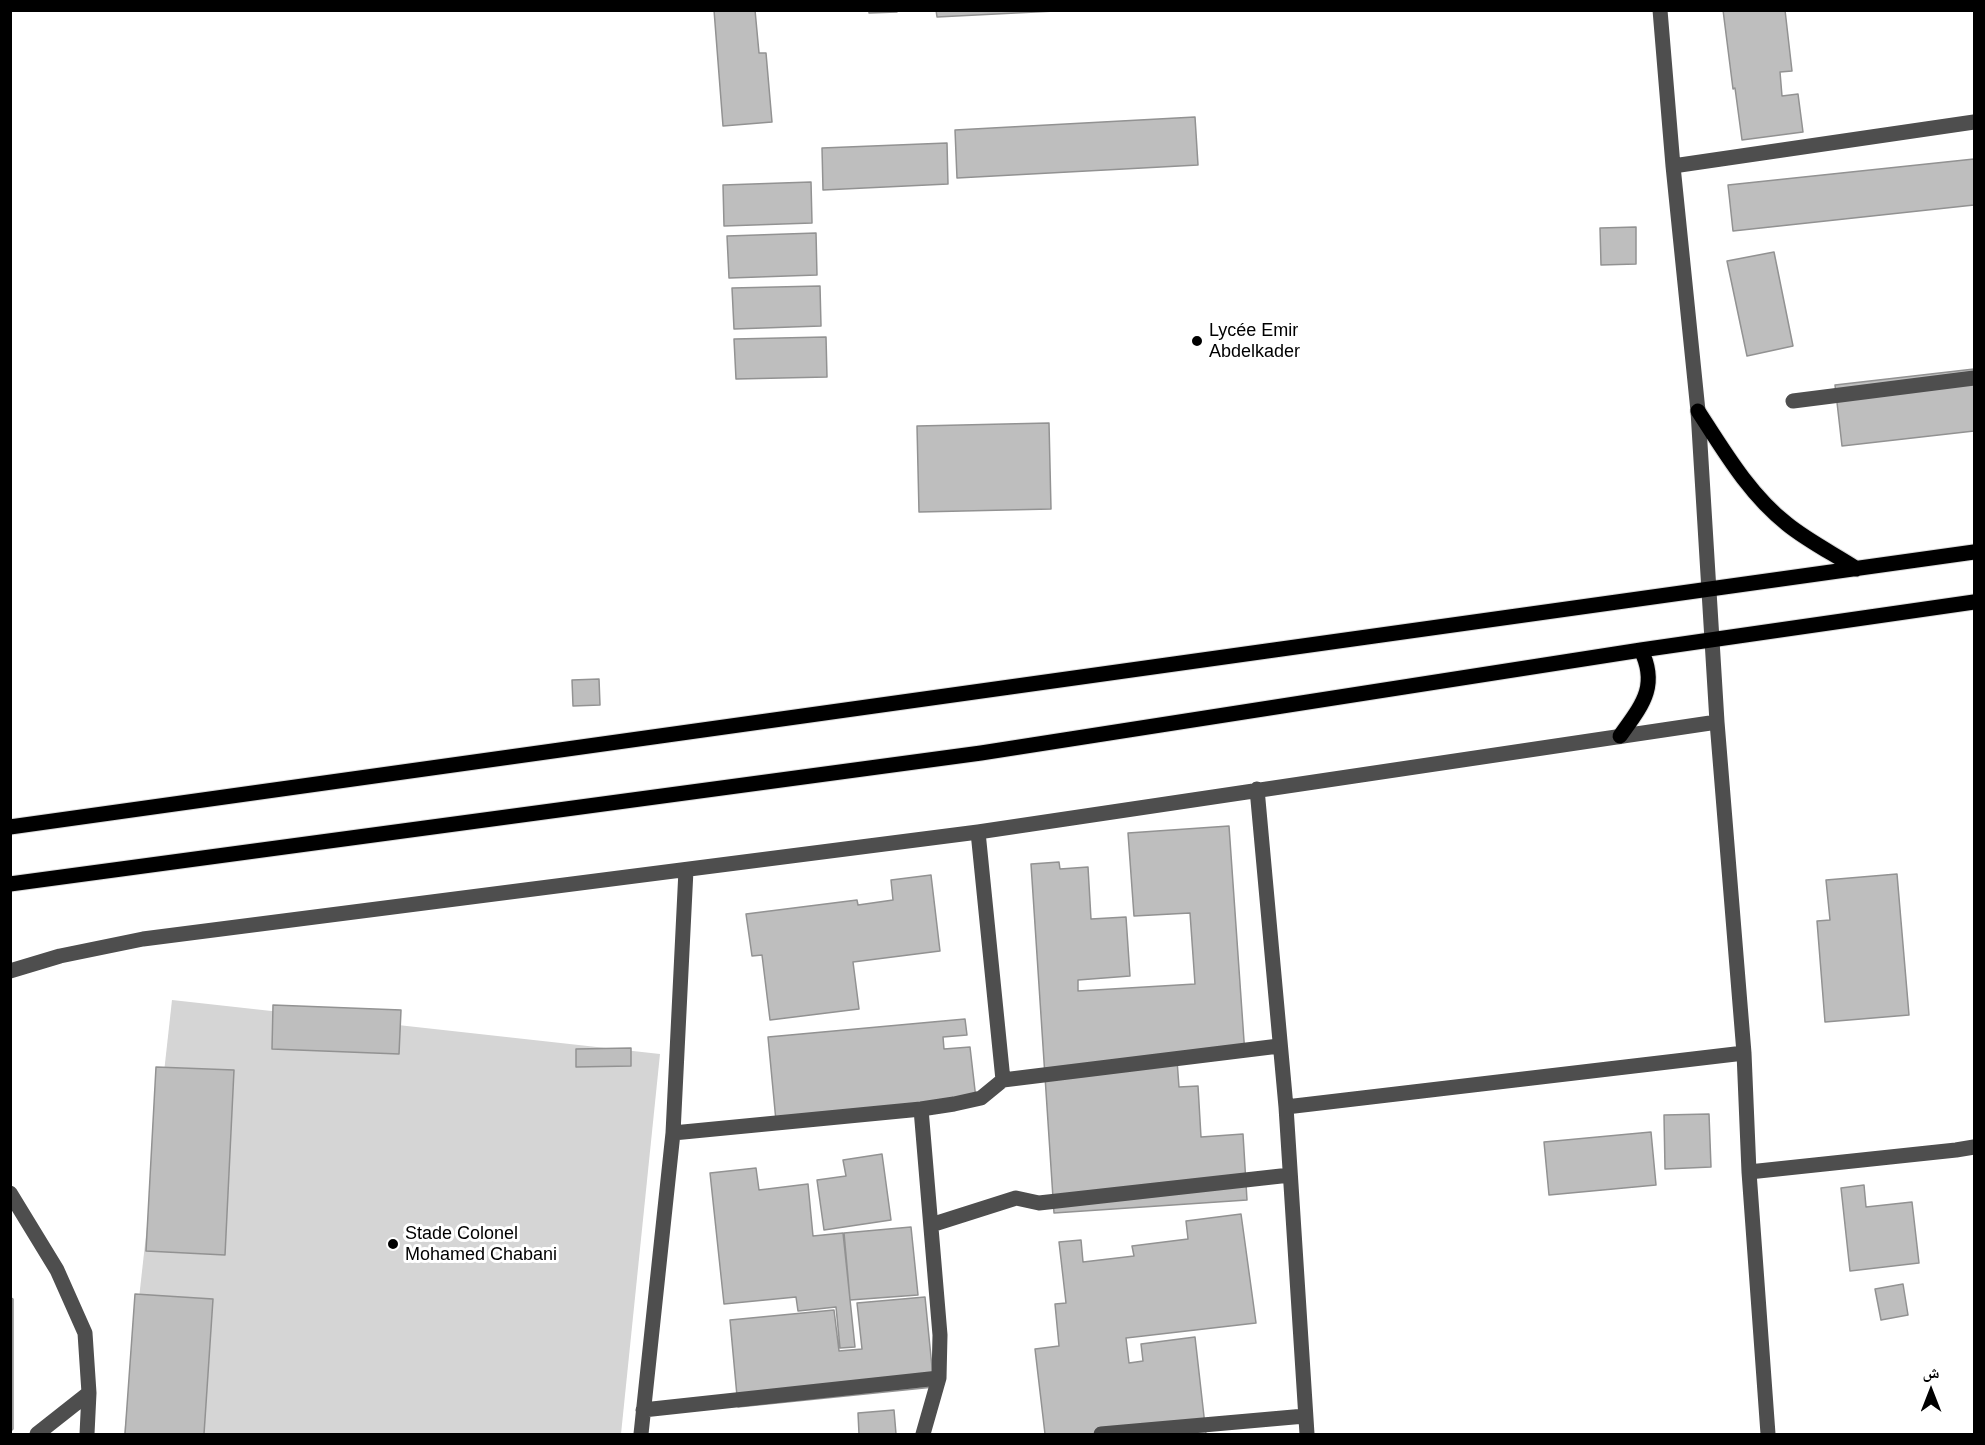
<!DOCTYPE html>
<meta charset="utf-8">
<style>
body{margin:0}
#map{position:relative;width:1985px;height:1445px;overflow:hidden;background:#fff;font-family:Helvetica,"Noto Naskh Arabic",sans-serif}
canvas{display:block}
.frame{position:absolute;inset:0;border:12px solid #000;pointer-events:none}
.north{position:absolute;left:1901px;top:1361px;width:60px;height:60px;-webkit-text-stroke:4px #fff;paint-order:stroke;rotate:0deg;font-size:16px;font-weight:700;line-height:24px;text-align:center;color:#000}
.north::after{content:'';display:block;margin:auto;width:21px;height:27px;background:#000;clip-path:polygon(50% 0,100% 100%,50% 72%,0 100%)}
</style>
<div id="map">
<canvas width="1985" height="1445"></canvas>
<div class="frame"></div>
<div class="north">ش</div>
</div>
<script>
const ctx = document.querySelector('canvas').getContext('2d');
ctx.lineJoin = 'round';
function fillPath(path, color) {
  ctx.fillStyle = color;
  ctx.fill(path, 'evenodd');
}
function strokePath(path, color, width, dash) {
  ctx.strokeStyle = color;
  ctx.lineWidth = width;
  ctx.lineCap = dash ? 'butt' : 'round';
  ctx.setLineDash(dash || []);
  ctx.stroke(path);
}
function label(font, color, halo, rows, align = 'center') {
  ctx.font = font + ' Helvetica,sans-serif';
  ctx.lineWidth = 6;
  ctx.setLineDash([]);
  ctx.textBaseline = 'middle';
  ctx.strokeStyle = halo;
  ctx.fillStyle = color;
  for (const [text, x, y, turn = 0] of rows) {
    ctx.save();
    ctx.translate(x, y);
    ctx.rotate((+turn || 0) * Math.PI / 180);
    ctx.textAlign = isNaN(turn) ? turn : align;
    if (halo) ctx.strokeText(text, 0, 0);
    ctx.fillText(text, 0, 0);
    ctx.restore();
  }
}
fillPath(new Path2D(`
 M172,1000L660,1054L621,1434H124Z`), '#d5d5d5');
const building = new Path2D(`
 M714,10H755L759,53H766L772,122L723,126Z
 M869,10H897V12L869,13Z
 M936,10H1075L937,17Z
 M1723,10H1785L1792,71L1780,72L1782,96L1798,94L1803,132L1742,140L1735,88L1733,89Z
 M1195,117L1198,165L957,178L955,130Z
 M947,143L948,184L823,190L822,148Z
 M1974,159V205L1733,231L1728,185Z
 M811,182L812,223L724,226L723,185Z
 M1636,227V264L1601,265L1600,228Z
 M816,233L817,275L729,278L727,236Z
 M1774,252L1793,346L1747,356L1727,261Z
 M820,286L821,326L734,329L732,288Z
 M826,337L827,377L736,379L734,339Z
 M1974,369V431L1842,446L1835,385Z
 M1049,423L1051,509L919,512L917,426Z
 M599,679L600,705L573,706L572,680Z
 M1229,826L1245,1055L1177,1060L1179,1087L1198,1086L1201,1137L1243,1134L1247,1200L1054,1213L1031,864L1059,862L1060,869L1088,867L1091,919L1126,917L1130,976L1078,980V991L1195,984L1190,913L1134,916L1128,833Z
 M1897,874L1909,1015L1825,1022L1817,921L1830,920L1826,880Z
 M931,875L940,951L853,962L859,1009L770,1020L762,955L752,956L746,914L857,900L858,905L893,900L891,880Z
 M273,1005L401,1010L399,1054L272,1049Z
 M965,1019L967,1035L943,1037L944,1049L970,1047L976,1099L776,1121L768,1037Z
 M631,1048V1066L576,1067V1049Z
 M156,1067L234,1070L225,1255L146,1251Z
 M1709,1114L1711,1167L1665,1169L1664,1115Z
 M1651,1132L1656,1185L1549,1195L1544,1142Z
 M882,1154L891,1220L824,1230L817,1180L846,1176L843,1160Z
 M756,1168L759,1190L808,1184L813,1236L843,1233L855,1347L840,1348L836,1307L798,1311L796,1297L724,1304L710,1173Z
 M1864,1185L1866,1207L1912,1202L1919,1263L1850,1271L1841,1188Z
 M1241,1214L1256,1323L1126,1338L1129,1363L1143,1361L1141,1344L1195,1337L1206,1434H1045L1035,1349L1059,1346L1055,1304L1066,1303L1059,1242L1081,1240L1083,1262L1134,1256L1132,1246L1188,1239L1186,1221Z
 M911,1227L918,1295L850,1300L844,1233Z
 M1903,1284L1908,1315L1881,1320L1875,1289Z
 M135,1294L213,1299L204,1434H125Z
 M10,1297L13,1299V1429L10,1432Z
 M925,1297L934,1387L738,1407L730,1320L834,1310L839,1351L862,1349L857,1303Z
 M894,1410L896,1434H859L858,1413Z`);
fillPath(building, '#bebebe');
strokePath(building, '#929292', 1.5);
const major = new Path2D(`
 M1698,411C1724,451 1749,494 1787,524C1808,541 1834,554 1857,569
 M1620,736C1641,706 1659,687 1641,650
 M10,827L1974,552
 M10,884L981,753L1641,650L1974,602`);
strokePath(major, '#dbdbdb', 17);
strokePath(new Path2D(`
 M1660,10L1673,166L1698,411L1717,722L1744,1053L1749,1172L1768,1434
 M1673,166L1974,122
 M1793,401L1974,378
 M1257,789L1286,1107L1307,1434
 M978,832L1003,1080
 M10,971L60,956L143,939L978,832L1717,722
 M1286,1107L1744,1053
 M921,1109L940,1335L939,1378
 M673,1133L921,1109L954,1104L981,1098L1003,1080L1279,1046
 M1749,1172L1956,1150L1974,1147
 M10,1193L57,1270L85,1333L89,1393L87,1434
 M931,1225L1016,1198L1039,1203L1290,1175
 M643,1410L939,1378L923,1434
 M37,1434L89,1393
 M641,1434L673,1133L686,870
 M1101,1434L1305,1416`), '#4e4e4e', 15);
strokePath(major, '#000', 15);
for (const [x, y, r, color] of [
 [1197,341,6,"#000"],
 [393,1244,6,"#000"]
]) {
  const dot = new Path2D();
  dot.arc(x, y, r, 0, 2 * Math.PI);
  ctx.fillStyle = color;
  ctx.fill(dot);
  strokePath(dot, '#fff', 2);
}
label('18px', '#000', '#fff', [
 ["Lycée Emir",1209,331],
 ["Abdelkader",1209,352],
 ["Stade Colonel",405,1234],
 ["Mohamed Chabani",405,1255]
], 'left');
</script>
